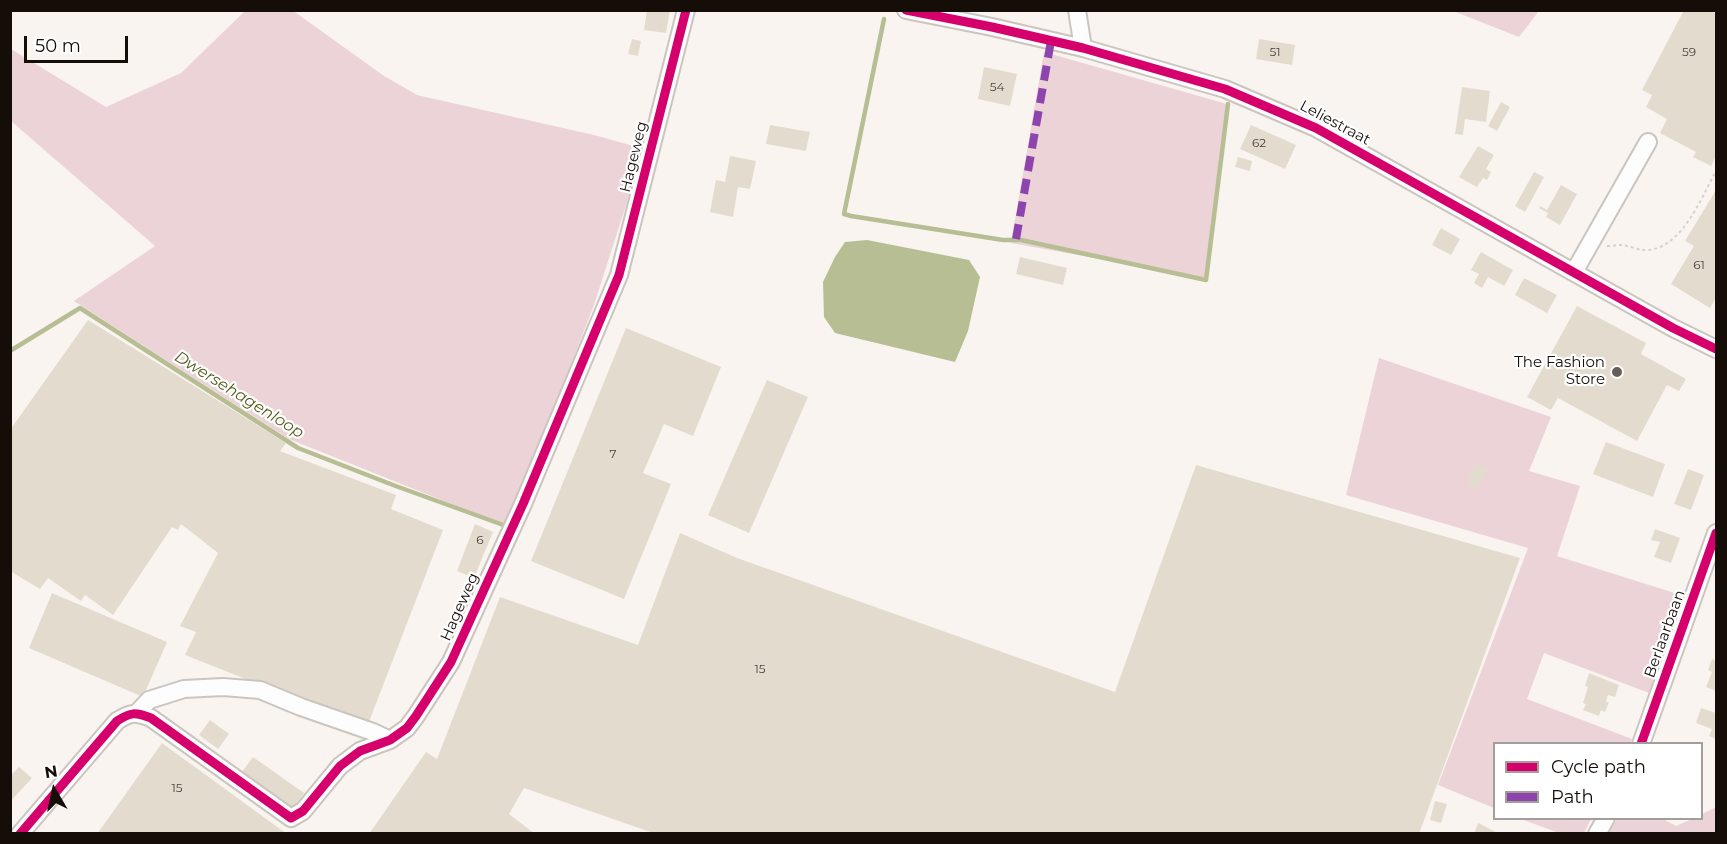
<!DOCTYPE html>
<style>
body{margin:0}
#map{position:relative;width:1727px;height:844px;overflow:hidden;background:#f9f4f0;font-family:Montserrat,sans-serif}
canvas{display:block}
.frame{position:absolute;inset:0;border:12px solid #150d08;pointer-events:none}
.legend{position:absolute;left:1493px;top:742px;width:210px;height:78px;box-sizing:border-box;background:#fff;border:2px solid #a19e9c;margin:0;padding:8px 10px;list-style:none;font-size:18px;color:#150d08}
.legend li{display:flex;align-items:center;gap:12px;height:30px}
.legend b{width:30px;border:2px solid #a19e9c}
.north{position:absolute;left:24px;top:760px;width:60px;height:60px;-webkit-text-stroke:4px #fff;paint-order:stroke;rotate:351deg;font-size:16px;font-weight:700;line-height:24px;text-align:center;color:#150d08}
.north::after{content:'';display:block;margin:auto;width:21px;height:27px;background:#150d08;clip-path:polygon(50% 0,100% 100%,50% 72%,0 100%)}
.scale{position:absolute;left:24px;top:36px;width:104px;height:27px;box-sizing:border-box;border:3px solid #150d08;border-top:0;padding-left:8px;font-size:18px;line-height:21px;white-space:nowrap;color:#150d08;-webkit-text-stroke:4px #fff;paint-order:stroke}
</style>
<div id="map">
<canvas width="1727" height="844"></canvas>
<div class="frame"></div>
<ul class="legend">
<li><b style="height:8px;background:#d6006c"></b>Cycle path</li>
<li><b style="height:8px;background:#8e44ad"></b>Path</li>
</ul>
<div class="north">N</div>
<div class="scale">50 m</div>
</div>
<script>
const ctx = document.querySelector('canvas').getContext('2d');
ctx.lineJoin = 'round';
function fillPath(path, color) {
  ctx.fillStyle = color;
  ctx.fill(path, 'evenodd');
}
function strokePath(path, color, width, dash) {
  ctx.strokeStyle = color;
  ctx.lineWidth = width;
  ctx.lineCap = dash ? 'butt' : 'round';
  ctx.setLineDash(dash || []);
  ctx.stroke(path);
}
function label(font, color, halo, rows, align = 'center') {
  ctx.font = font + ' Montserrat,sans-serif';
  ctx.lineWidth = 4.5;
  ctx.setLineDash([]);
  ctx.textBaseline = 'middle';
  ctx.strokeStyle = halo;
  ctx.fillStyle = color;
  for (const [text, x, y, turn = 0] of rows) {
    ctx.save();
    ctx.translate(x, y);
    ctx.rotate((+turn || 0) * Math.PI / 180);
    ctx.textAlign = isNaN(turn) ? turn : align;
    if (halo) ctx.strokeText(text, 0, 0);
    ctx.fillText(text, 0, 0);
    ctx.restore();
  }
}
fillPath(new Path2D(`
 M292,10L384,76L417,95L598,136L644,149L594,305L554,409L504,525L289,439L74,301L155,246L11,121V49L106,107L181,73L245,11Z
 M1453,11V10L1539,11L1519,37Z
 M1044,52L1227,104L1205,278L1011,243Z
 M1379,358L1551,417L1529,471L1580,486L1557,556L1681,595L1649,693L1544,653L1527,699L1632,739L1630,743L1494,744V808L1438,785L1528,548L1346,495Z
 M1716,807V833H1609L1617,819H1663L1676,826L1692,819L1702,818V814Z
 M1521,819L1591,818V819L1584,833H1559Z`), '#ecd3d7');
fillPath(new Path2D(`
 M867,240L969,260L980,277L968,331L955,362L835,333L824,317L823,282L835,257L845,242Z`), '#b7be93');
strokePath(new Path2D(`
 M884,19L844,214L851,216L1003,240H1021L1206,280L1228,104
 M10,351L80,308L298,448L393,485L506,526`), '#b7be93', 4.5);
fillPath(new Path2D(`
 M647,10H670L666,33L644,30Z
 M1684,10H1710L1716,14V156L1711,166L1693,157L1696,152L1660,133L1667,119L1646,107L1652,95L1642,90Z
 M632,39L641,41L638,56L628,54Z
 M1259,39L1295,45L1292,65L1256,59Z
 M984,67L1017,74L1010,106L978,99Z
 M1462,87L1490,91L1486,122L1465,119L1463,135L1455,134Z
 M1501,102L1510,107L1497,131L1488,126Z
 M770,125L810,132L806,151L766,144Z
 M1251,125L1296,145L1285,169L1240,149Z
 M1478,146L1494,155L1486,169L1491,172L1487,180L1483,178L1477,187L1459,177Z
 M730,156L756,161L750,189L738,187L733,217L710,212L716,180L725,182Z
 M1238,157L1252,161L1250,171L1235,167Z
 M1534,172L1544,177L1525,212L1515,206Z
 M1561,185L1577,194L1560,225L1546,217L1548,213L1539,208L1540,206L1547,210Z
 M1716,190V298L1710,308L1671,284L1694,246L1685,241Z
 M1441,228L1460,239L1451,255L1432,245Z
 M1481,252L1513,270L1504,286L1488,277L1482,288L1474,283L1479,274L1471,270Z
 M1020,257L1067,268L1063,285L1016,274Z
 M1524,278L1557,295L1547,313L1515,295Z
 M1577,306L1646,343L1641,354L1686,379L1679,391L1667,385L1637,441L1558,398L1551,410L1527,397Z
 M88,320L286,443L280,451L396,495L391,509L443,530L367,727L185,655L196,632L180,626L218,553L181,524L178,530L172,527L113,615L85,595L81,601L48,578L40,589L10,571V430Z
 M626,328L721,367L693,436L664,424L643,473L671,484L624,599L531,561Z
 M767,380L808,397L749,533L708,515Z
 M1606,442L1665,464L1653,497L1593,474Z
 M1476,463L1488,469L1478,489L1466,484Z
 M1196,465L1520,558L1419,834H656L524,788L509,814L535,834H369L426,752L437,759L500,597L638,645L680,533L737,558L1115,692Z
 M1688,469L1704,475L1691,510L1674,504Z
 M475,524L493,532L474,578L457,571Z
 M1655,529L1680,538L1671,563L1654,557L1660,542L1651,540Z
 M52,593L167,642L143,697L29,648Z
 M1712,659L1716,661V691L1706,687L1712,672L1708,670Z
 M1589,673L1619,685L1615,697L1608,695L1606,702H1609L1605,712L1601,710L1599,716L1583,710L1586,704L1583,703L1588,687L1585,686Z
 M1701,708L1716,713V739L1709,736L1712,729L1696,723Z
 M210,720L229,734L218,749L199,735Z
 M162,743L287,834H97Z
 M253,757L304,793L293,809L242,772Z
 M19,767L32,778L10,802V776Z
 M1435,801L1447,804L1441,823L1430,820Z
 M1478,823L1500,834H1474Z`), '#e3dcce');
const minor = new Path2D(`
 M906,10L992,27L1083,48L1225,89L1316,128L1673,328L1716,349
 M1077,10L1083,48
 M1574,272L1648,142
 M137,713L149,700L184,689L223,687L260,690L301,707L373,732L390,740
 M1641,744L1716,533
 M20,834L117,721C131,712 135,712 151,718L291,818L303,811L340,766L360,751L390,740L407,728L416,716L451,662L523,504L619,275L686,10
 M1597,834L1606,818`);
strokePath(minor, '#cbc5c0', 20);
strokePath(new Path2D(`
 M1607,246C1612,246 1617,245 1621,245C1631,246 1639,251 1649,250C1683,246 1701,198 1716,171`), '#d4d2d1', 2, [3, 3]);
strokePath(minor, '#fefdfd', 16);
strokePath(new Path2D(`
 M1016,239L1051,41`), '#8e44ad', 8, [15, 8]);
strokePath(new Path2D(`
 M906,10L992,27L1083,48L1225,89L1316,128L1673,328L1716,349
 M1641,744L1716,533
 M20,834L117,721C131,712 135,712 151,718L291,818L303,811L340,766L360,751L390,740L407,728L416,716L451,662L523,504L619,275L686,10`), '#d6006c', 9);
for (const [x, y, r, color] of [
 [1617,372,6,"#655e59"]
]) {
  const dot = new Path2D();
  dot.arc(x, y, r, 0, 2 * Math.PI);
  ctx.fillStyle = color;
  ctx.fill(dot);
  strokePath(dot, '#fff', 2);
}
label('12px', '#48413a', null, [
 ["51",1275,52],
 ["59",1689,52],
 ["54",997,87],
 ["62",1259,143],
 ["61",1699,265],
 ["7",613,454],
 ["6",480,540],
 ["15",760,669],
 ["15",177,788]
]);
label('15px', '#150d08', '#fff', [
 ["Leliestraat",1335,123,28],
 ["Hageweg",634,157,-76],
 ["Hageweg",460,607,-66],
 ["Berlaarbaan",1665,634,-70]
]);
label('15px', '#150d08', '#fff', [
 ["The Fashion",1605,363],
 ["Store",1605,380]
], 'right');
label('italic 16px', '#535d1a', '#fff', [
 ["Dwersehagenloop",239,395,32]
]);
</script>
